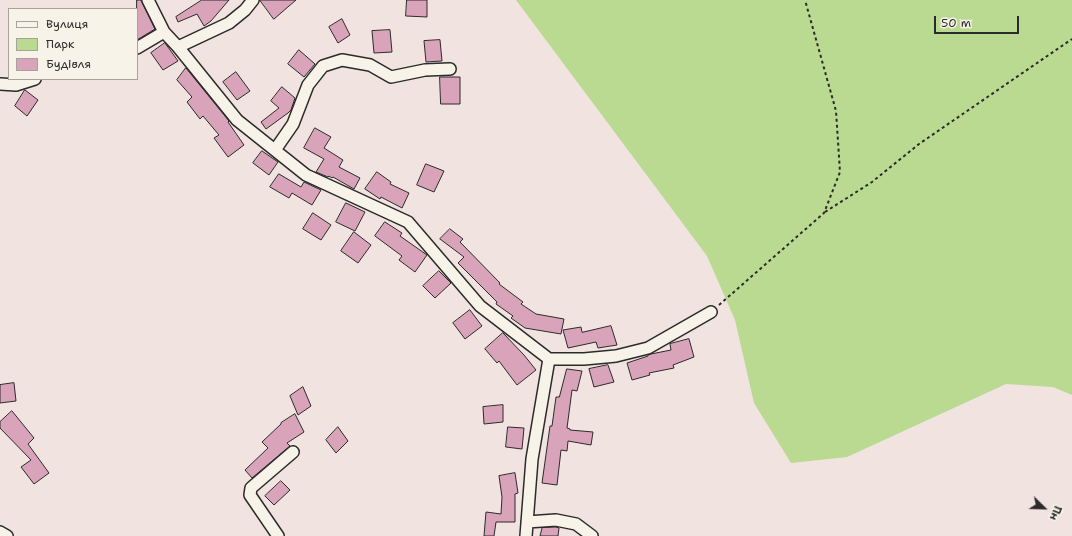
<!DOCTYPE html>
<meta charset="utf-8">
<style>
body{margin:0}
#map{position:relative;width:1072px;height:536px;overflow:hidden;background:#f1e3df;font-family:"Shantell Sans",sans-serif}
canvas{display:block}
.legend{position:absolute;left:8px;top:8px;width:130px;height:72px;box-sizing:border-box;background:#f7f3e8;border:1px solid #a5a39c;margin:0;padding:5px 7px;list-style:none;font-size:12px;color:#2b2b2b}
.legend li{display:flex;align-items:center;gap:8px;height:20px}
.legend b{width:20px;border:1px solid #a5a39c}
.north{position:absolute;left:1024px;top:488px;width:40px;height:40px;-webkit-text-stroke:3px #f7f3e8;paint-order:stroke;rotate:113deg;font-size:11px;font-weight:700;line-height:16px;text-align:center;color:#2b2b2b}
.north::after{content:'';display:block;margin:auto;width:14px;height:18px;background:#2b2b2b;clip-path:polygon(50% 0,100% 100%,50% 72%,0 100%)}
.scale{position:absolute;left:934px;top:16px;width:85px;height:18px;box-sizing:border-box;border:2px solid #2b2b2b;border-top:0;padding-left:5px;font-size:12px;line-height:14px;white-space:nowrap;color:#2b2b2b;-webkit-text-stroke:3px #f7f3e8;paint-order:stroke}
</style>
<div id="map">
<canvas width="1072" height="536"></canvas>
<ul class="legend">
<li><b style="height:5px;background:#f7f3e8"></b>Вулиця</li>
<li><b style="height:11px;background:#bad991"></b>Парк</li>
<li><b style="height:11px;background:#d9a3b9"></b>Будівля</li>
</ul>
<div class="north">Пн</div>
<div class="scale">50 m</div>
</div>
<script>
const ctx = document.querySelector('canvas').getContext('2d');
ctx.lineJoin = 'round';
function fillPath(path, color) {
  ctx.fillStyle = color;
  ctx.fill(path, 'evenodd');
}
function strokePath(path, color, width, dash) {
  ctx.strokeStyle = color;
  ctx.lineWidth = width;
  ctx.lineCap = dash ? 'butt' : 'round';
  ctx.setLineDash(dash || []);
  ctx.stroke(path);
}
fillPath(new Path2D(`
 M516,0H1072V395L1053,387L1006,384L847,457L791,463L754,403L735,320L707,256Z`), '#bad991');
const building = new Path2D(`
 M137,0H141L155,29L137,40Z
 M202,0H229L211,21L204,26L197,14L178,22L176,17Z
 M260,0H296L274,19Z
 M407,0H427V17L406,16Z
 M342,19L350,35L338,43L329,27Z
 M390,30L392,52L374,53L372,31Z
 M440,40L442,61L426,62L424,41Z
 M165,43L178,61L163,70L151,53Z
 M299,50L315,64L304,77L288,64Z
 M186,68L229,121L228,122L244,145L228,157L214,138L219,135L203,116L200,119L187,102L192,97L177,80Z
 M236,72L250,91L237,100L223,82Z
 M440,77H460V104H441Z
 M282,87L295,98L291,110L288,113L266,129L261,122L279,108L271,101Z
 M25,90L38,100L27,116L15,106Z
 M315,128L331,137L324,148L343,160L339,167L360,178L354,189L333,177L332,178L329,176L328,177L316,172L324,159L304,148Z
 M262,151L278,162L269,175L253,163Z
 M426,164L444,171L434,192L417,185Z
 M377,172L391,182L390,184L409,193L402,208L381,197L380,199L365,189Z
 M279,174L301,187L304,182L321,190L312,205L292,193L289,198L270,187Z
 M346,203L365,212L355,231L336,222Z
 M313,213L331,225L321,240L303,229Z
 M385,222L402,233L400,236L427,255L415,272L399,260L402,256L375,236Z
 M450,229L463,239L460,242L500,283L499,284L523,302L521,304L536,314L564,319L561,334L525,328L511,318L513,316L496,304L497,302L458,263L464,257L440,239Z
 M354,232L371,245L358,263L341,251Z
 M439,271L451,283L435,298L423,286Z
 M470,310L482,326L465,339L453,323Z
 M611,326L617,345L598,348L596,342L568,348L563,330L581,327L582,332Z
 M503,333L524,355L536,370L517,385L499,361L497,363L485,349Z
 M689,339L694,357L673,365L674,368L649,373L650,375L632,380L627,363L648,356V355L651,354L671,350L670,344Z
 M608,365L614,382L594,387L589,369Z
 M567,369L582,371L577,391L572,390L567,428L570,429V430L593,432L591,445L568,441L567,451L561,450L557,485L542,483L550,426H552L556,397H559Z
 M14,383L16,401L0,403V385Z
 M303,387L311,406L298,415L290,396Z
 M503,405V422L484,424L483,407Z
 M12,411L34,438L28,444L49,473L34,484L21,467L31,460L0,428V422Z
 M295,414L304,432L287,443L290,446L252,478L245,470L268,448L262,442L281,424V423Z
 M338,427L348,441L336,453L326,440Z
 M508,427L524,428L522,449L506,447Z
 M515,473L518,493L515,494V522H496L494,536H484L486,512L501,514L502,497L499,476Z
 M281,481L290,490L274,505L265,496Z
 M556,527L559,528L558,536H540L542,528Z`);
fillPath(building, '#d9a3b9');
strokePath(building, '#2b2b2b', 1);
const street = new Path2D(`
 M148,0L164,32
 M178,47L229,23L245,10L253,0
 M137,48L164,32L178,47L237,120L306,175L408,222L480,306L549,359L532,459L526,536
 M0,84L16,85L35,79
 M275,150L293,124L308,85L323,66L342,60L370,65L391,77L425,70L450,69
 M549,359H584L616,356L648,348L711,312
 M527,522L556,520L576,524L592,536
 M0,532L7,536
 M278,536L250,495L251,488L293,452`);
strokePath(street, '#2b2b2b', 14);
strokePath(new Path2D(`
 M825,212L872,182L919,144L1072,39
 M719,305L824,213L840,172L836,111L805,0`), '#2b2b2b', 2, [3, 3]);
strokePath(street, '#f7f3e8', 11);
</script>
